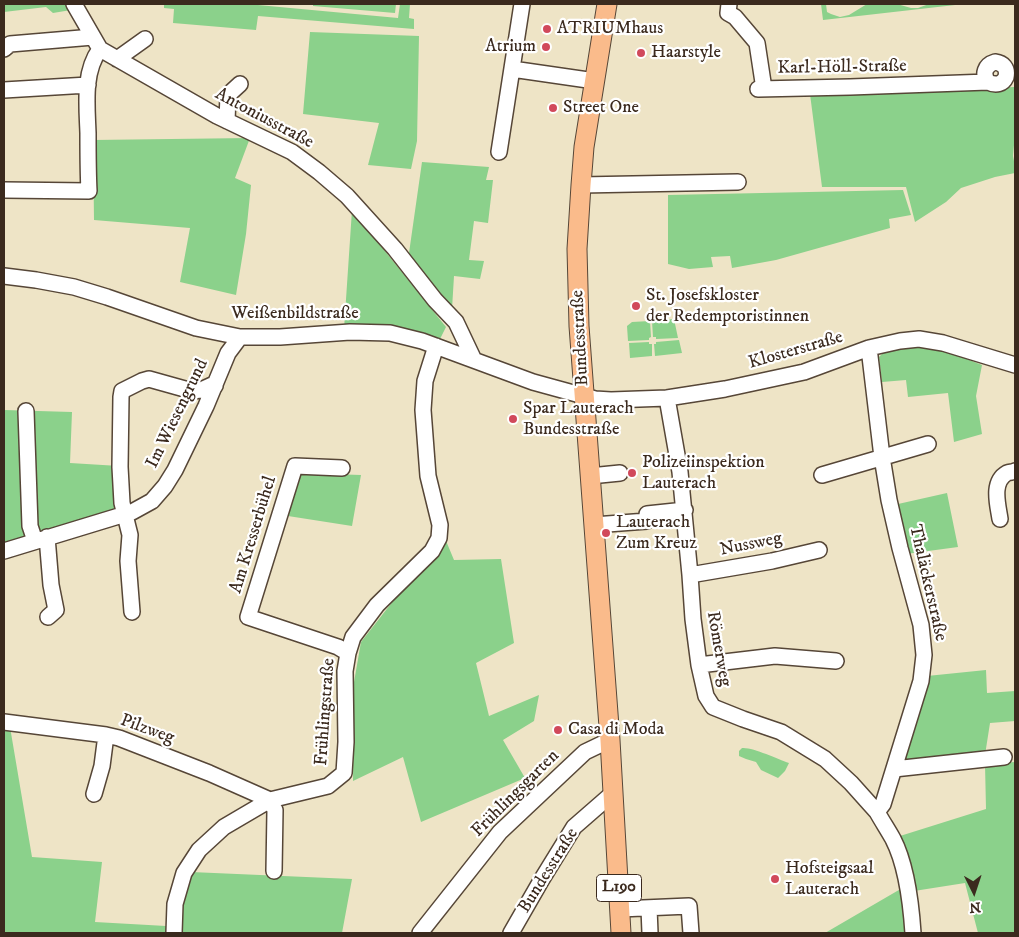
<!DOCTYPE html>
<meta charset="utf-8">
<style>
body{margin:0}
#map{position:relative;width:1019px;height:937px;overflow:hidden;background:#eee4c6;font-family:"IM FELL DW Pica",serif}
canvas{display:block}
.frame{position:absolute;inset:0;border:5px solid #3b2a1e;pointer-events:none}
.north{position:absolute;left:949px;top:867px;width:50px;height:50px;-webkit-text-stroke:4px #fff;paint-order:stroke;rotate:176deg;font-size:14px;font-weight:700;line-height:20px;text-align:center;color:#3b2a1e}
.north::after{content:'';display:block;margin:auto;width:18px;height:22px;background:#3b2a1e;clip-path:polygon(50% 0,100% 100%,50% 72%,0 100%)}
</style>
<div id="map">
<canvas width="1019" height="937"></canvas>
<div class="frame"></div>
<div class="north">N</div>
</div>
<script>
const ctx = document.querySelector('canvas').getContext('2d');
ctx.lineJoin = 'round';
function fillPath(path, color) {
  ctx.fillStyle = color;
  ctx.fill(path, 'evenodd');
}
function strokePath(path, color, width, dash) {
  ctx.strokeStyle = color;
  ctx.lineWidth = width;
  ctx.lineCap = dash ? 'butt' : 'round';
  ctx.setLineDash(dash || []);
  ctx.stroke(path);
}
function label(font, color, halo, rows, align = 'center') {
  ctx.font = font + ' "IM FELL DW Pica",serif';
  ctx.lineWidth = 4.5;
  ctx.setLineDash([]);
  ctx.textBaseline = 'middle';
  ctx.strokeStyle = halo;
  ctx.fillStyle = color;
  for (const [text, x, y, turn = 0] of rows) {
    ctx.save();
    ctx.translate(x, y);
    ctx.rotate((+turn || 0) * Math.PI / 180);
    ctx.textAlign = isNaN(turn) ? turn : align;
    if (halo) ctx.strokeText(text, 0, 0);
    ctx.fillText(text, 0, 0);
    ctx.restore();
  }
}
fillPath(new Path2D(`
 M4,4H67L71,10L53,13L46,7L4,12Z
 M164,4H258V5L398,18L400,4H410L409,18L414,19V29L258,16L256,30L173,23L174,9L164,8Z
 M313,4H396L395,13L313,6Z
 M821,4H826L827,12L831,14L840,17L849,15L867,4H897L911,8H918L929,4H964L823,20Z
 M310,32L419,36L417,141L411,169L368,165L379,123L303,114Z
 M1014,87L1015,134L1013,156L1015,166V173L995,177L961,188L946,202L915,222L906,187H822L810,94Z
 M250,138L235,178L251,185L246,234L236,295L180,282L190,228L94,220L93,140Z
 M422,162L489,167L486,180H493L488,223L474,221L469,260L484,261L480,279L454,276L452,309L408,260Z
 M903,190L911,215L889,219L890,228L776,260L732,268L730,256L711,257L713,267L689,269L668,264V195Z
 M352,210L446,327L439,341L344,329Z
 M674,319L678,338L656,339V337H653L652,321Z
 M650,321L651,337L649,338V340L628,341L627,326L632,322Z
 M679,340L682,353L655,356L654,344H656V342Z
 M649,342V344H652V356L630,358L629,343Z
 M915,346L944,350L982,365L976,396L982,434L954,442L948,393L908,397L906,380L882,382L879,357L883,353Z
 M4,410L72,412L70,463L119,466L123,513L4,550Z
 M299,473L361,475L352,526L288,516Z
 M947,493L958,547L906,554L898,504Z
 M444,536L454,560L501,559L514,643L476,663L489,716L539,695L534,721L503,740L525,778L421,822L403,757L353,781L354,682L361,642Z
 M986,670L987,693L1015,691V721L990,723L985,755L910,762L906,758L904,754L927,676Z
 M4,727H10L32,857L102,862L95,922L166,926L191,872L352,879L342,933H4Z
 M742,748C753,747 777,759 789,763L785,771L778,778L761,770L756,762L746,759L739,756V751Z
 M1015,762V933H978L965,883L914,891L900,836L986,809L985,764Z
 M904,887L907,933H825Z`), '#8bd18b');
const minor = new Path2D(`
 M74,4L100,49L217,116L292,152L319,172L347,196L395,249L435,300L456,322L474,360
 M729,4L728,13L735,17L757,43L764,89
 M4,49L10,44L93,37
 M117,59L145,39
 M512,69L595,81
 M758,89L850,87L988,82C996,86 1003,84 1006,77C1008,68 1003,63 995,62C985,65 982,74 988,82
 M4,90L88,85
 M227,121L228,95L240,84
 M499,152L522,4
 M581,185L738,182
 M4,190L89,191C88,172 88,152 88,133C87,105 83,72 100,49
 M4,276L36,280L74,287L107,297L196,328L240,337H280L350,332L390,333L422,341L533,382L595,399L611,400L667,398L725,389L804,372L869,348L900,341L919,339L943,343L1015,365
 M869,348L882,457L889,500L900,548L921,625L924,655L921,681L883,804L877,812C882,821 888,830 893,839C907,866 911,903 913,933
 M667,398L680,472L690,575L693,619L699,665L706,696L713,707L743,719L781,732L825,759L851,783L877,812
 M26,411L30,526L35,541
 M342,468L295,466L248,617L338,647L348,653
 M822,475L928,444
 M590,476L620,473
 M1000,519C998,505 991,482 1007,473C1010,472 1013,472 1015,471
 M594,525L647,521V514L685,510
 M47,537L51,585L56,610L48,617
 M4,551L132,512L152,501L165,486L175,470L206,406L228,353L240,337
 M690,575L772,561L819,550
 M132,612L128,561L130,535L122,503L120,467L121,397L122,391L142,381L149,379L192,391L201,390L212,385L215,386
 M699,665L775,656L836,661
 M4,722L106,735L119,738L209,773L270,800
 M894,769L1004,757
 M94,794L102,766L106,735
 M270,800L275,810L274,871
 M649,908L650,933
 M620,909L689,906L691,933
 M174,933L175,904L184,873L199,850L224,827L270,800L328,786L344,773L346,742L345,671L348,653L353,637L377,605L432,551L439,538L440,525L428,476L423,410L425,381L436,346
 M420,933L500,832L585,752L610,740
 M511,933L542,879L574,827L613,793`);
const major = new Path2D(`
 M607,4L584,147L581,185L577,249L579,326L610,740L621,933`);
strokePath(minor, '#564637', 18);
strokePath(major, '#564637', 21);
strokePath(minor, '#fff', 15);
strokePath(major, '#fabb8b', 19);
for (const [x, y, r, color] of [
 [547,29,5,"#d1495b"],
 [546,47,5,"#d1495b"],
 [641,53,5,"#d1495b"],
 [553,108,5,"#d1495b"],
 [636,306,5,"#d1495b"],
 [513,419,5,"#d1495b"],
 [632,473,5,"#d1495b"],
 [606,533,5,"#d1495b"],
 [558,730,5,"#d1495b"],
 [775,879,5,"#d1495b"]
]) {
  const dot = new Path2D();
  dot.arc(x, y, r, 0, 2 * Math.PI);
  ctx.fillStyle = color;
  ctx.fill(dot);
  strokePath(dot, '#fff', 2);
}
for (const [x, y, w] of [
 [619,888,45]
]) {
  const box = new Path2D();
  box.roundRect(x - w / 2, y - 13.5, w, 27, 4);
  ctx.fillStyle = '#fff';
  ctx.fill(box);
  strokePath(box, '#3b2a1e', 1);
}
label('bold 16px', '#3b2a1e', null, [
 ["L190",619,888]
]);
label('18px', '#3b2a1e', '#fff', [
 ["ATRIUMhaus",557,29],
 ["Atrium",536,47,"right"],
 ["Haarstyle",651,53],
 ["Street One",563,108],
 ["St. Josefskloster",646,296],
 ["der Redemptoristinnen",646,317],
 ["Spar Lauterach",523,409],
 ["Bundesstraße",523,430],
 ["Polizeiinspektion",642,463],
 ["Lauterach",642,484],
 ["Lauterach",616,523],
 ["Zum Kreuz",616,544],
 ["Casa di Moda",568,730],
 ["Hofsteigsaal",785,869],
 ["Lauterach",785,890]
], 'left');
label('18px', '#3b2a1e', '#fff', [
 ["Karl-Höll-Straße",842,68,-1],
 ["Antoniusstraße",264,119,28],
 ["Weißenbildstraße",295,314],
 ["Bundesstraße",581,338,-93],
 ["Klosterstraße",796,351,-16],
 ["Im Wiesengrund",178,414,-64],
 ["Am Kresserbühel",254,535,-73],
 ["Nussweg",751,545,-11],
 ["Thaläckerstraße",927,583,77],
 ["Römerweg",718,649,80],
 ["Frühlingstraße",326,712,-86],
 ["Pilzweg",147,730,20],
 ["Frühlingsgarten",516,794,-45],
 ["Bundesstraße",549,871,-58]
]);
</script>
